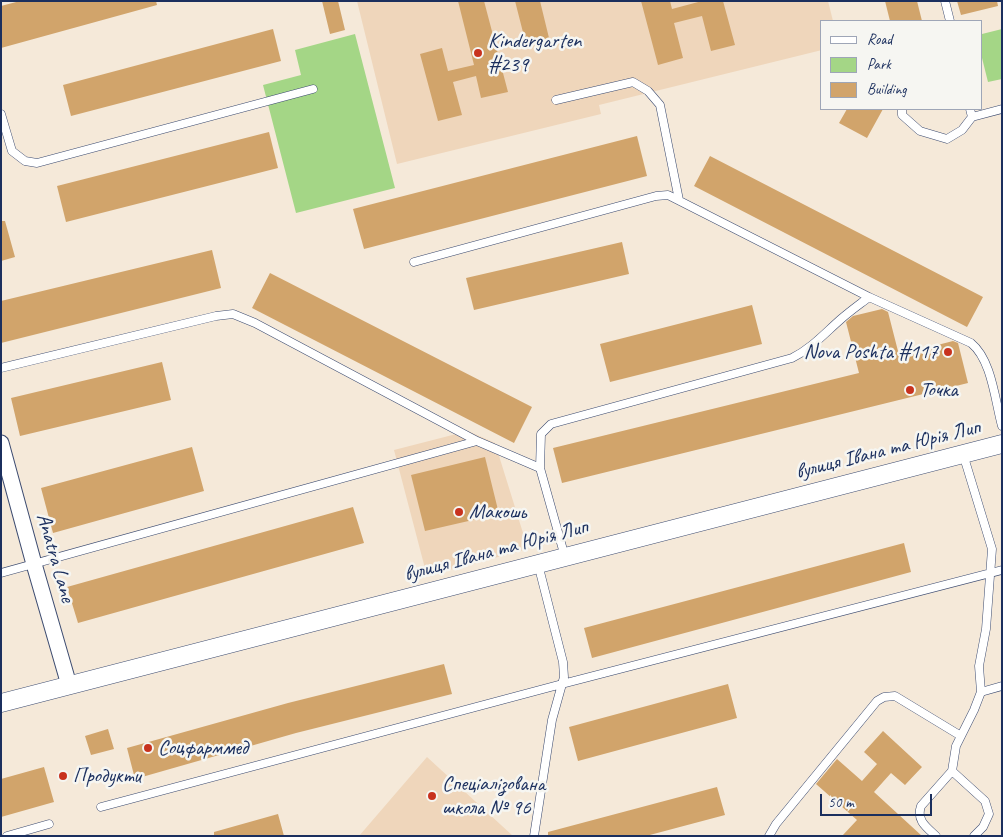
<!DOCTYPE html>
<meta charset="utf-8">
<style>
body{margin:0}
#map{position:relative;width:1003px;height:837px;overflow:hidden;background:#f5e9d9;font-family:Caveat,sans-serif}
canvas{display:block}
.frame{position:absolute;inset:0;border:2px solid #1b2f5e;pointer-events:none}
.legend{position:absolute;left:820px;top:20px;width:162px;height:90px;box-sizing:border-box;background:#f6f6f2;border:1px solid #9ea6b7;margin:0;padding:6px 9px;list-style:none;font-size:15px;color:#1b2f5e}
.legend li{display:flex;align-items:center;gap:10px;height:25px}
.legend b{width:25px;border:1px solid #9ea6b7}
.scale{position:absolute;left:820px;top:794px;width:112px;height:22px;box-sizing:border-box;border:2px solid #1b2f5e;border-top:0;padding-left:6px;font-size:15px;line-height:18px;white-space:nowrap;color:#1b2f5e;-webkit-text-stroke:4px #f6f6f2;paint-order:stroke}
</style>
<div id="map">
<canvas width="1003" height="837"></canvas>
<div class="frame"></div>
<ul class="legend">
<li><b style="height:6px;background:#fff"></b>Road</li>
<li><b style="height:14px;background:#a4d686"></b>Park</li>
<li><b style="height:14px;background:#d1a46b"></b>Building</li>
</ul>
<div class="scale">50 m</div>
</div>
<script>
const ctx = document.querySelector('canvas').getContext('2d');
ctx.lineJoin = 'round';
function fillPath(path, color) {
  ctx.fillStyle = color;
  ctx.fill(path, 'evenodd');
}
function strokePath(path, color, width, dash) {
  ctx.strokeStyle = color;
  ctx.lineWidth = width;
  ctx.lineCap = dash ? 'butt' : 'round';
  ctx.setLineDash(dash || []);
  ctx.stroke(path);
}
function label(font, color, halo, rows, align = 'center') {
  ctx.font = font + ' Caveat,sans-serif';
  ctx.lineWidth = 5;
  ctx.setLineDash([]);
  ctx.textBaseline = 'middle';
  ctx.strokeStyle = halo;
  ctx.fillStyle = color;
  for (const [text, x, y, turn = 0] of rows) {
    ctx.save();
    ctx.translate(x, y);
    ctx.rotate((+turn || 0) * Math.PI / 180);
    ctx.textAlign = isNaN(turn) ? turn : align;
    if (halo) ctx.strokeText(text, 0, 0);
    ctx.fillText(text, 0, 0);
    ctx.restore();
  }
}
fillPath(new Path2D(`
 M357,1H828L833,21H822V50L599,105L601,114L397,164Z
 M468,431L495,443L528,549L427,576L394,450Z
 M427,757L513,836H359Z`), '#efd6bb');
fillPath(new Path2D(`
 M1002,29V79L988,82L982,58V34Z
 M355,34L395,188L296,213L263,85L301,75L295,50Z`), '#a4d686');
fillPath(new Path2D(`
 M20,1H156L157,5L1,48V6Z
 M322,1H338L345,30L330,34Z
 M458,1H484L508,92L481,98L476,76L453,82L462,115L438,121L420,54L442,48L448,71L474,65Z
 M515,1H540L549,38L526,44Z
 M641,1H670L672,9L702,1H723L735,45L711,51L702,16L674,23L683,58L658,65Z
 M885,1H917L922,21H890Z
 M957,1H997L998,6L961,15Z
 M273,29L281,61L71,116L63,85Z
 M847,109H883L867,138L839,123Z
 M269,132L278,168L66,222L57,186Z
 M637,136L647,176L364,249L353,209Z
 M710,156L983,297L967,327L694,186Z
 M1,221H5L15,257L1,261Z
 M622,242L629,274L474,310L466,278Z
 M212,250L221,288L1,343V301Z
 M270,273L532,407L514,443L252,308Z
 M752,305L762,344L610,382L600,344Z
 M882,309L888,312L899,355L953,341L958,343L968,383L562,483L553,448L859,373L846,322L853,316Z
 M162,362L171,400L20,436L11,398Z
 M192,447L204,491L53,533L41,488Z
 M485,457L499,514L425,531L411,475Z
 M353,507L364,543L78,623L67,587Z
 M904,543L911,572L592,658L584,628Z
 M444,664L452,694L296,733L135,779L127,748L288,703Z
 M728,684L737,718L578,761L569,727Z
 M108,729L114,749L91,755L85,736Z
 M883,731L922,767L905,785L891,773L874,792L922,836H842L857,820L816,784L837,759L862,781L877,764L864,752Z
 M44,767L54,802L1,817V779Z
 M717,787L725,815L646,836H548V832Z
 M278,814L284,836H214V832Z`), '#d1a46b');
const service = new Path2D(`
 M945,1L950,21
 M556,100L633,82L648,91L660,105L679,200
 M902,109V115L920,131L947,139L962,130L972,117L970,109
 M1,114L12,151L25,161L37,163L313,89
 M972,117L1002,109
 M414,262L656,196L668,195L869,297L971,343C992,360 995,401 1002,426
 M1,368L216,316L233,314L255,323L477,441L540,468
 M565,557L540,468L541,434L551,424L792,358C812,348 825,333 841,319C850,311 860,304 869,297
 M1,573L477,441
 M981,692L1002,686
 M952,771L985,801L989,814L983,827L974,836
 M101,807L562,684L1002,570
 M7,836L49,824
 M534,836L552,720L564,677L563,662L538,564
 M769,836L776,824L877,701L884,697L895,696L961,736
 M936,836C926,827 916,820 921,806L952,771L956,746L974,710L981,692L979,666L986,629L992,549L963,454`);
const minor = new Path2D(`
 M1,443L34,564L69,685`);
const tertiary = new Path2D(`
 M1,703L1002,444`);
strokePath(service, '#3c4b70', 9);
strokePath(minor, '#3c4b70', 17);
strokePath(tertiary, '#3c4b70', 19);
strokePath(service, '#fff', 8);
strokePath(minor, '#fff', 15);
strokePath(tertiary, '#fff', 18);
for (const [x, y, r, color] of [
 [478,53,5,"#c8321e"],
 [948,352,5,"#c8321e"],
 [910,390,5,"#c8321e"],
 [459,512,5,"#c8321e"],
 [148,748,5,"#c8321e"],
 [63,776,5,"#c8321e"],
 [432,796,5,"#c8321e"]
]) {
  const dot = new Path2D();
  dot.arc(x, y, r, 0, 2 * Math.PI);
  ctx.fillStyle = color;
  ctx.fill(dot);
  strokePath(dot, '#f6f6f2', 2);
}
label('21px', '#1b2f5e', '#f6f6f2', [
 ["Kindergarten",488,41],
 ["#239",488,65],
 ["Nova Poshta #117",938,352,"right"],
 ["Точка",920,390],
 ["Макошь",469,512],
 ["Соцфарммед",158,748],
 ["Продукти",73,776],
 ["Спеціалізована",442,784],
 ["школа № 96",442,808]
], 'left');
label('21px', '#1b2f5e', '#f6f6f2', [
 ["вулиця Івана та Юрія Лип",888,450,-14],
 ["вулиця Івана та Юрія Лип",496,551,-15],
 ["Anatra Lane",55,558,74]
]);
</script>
